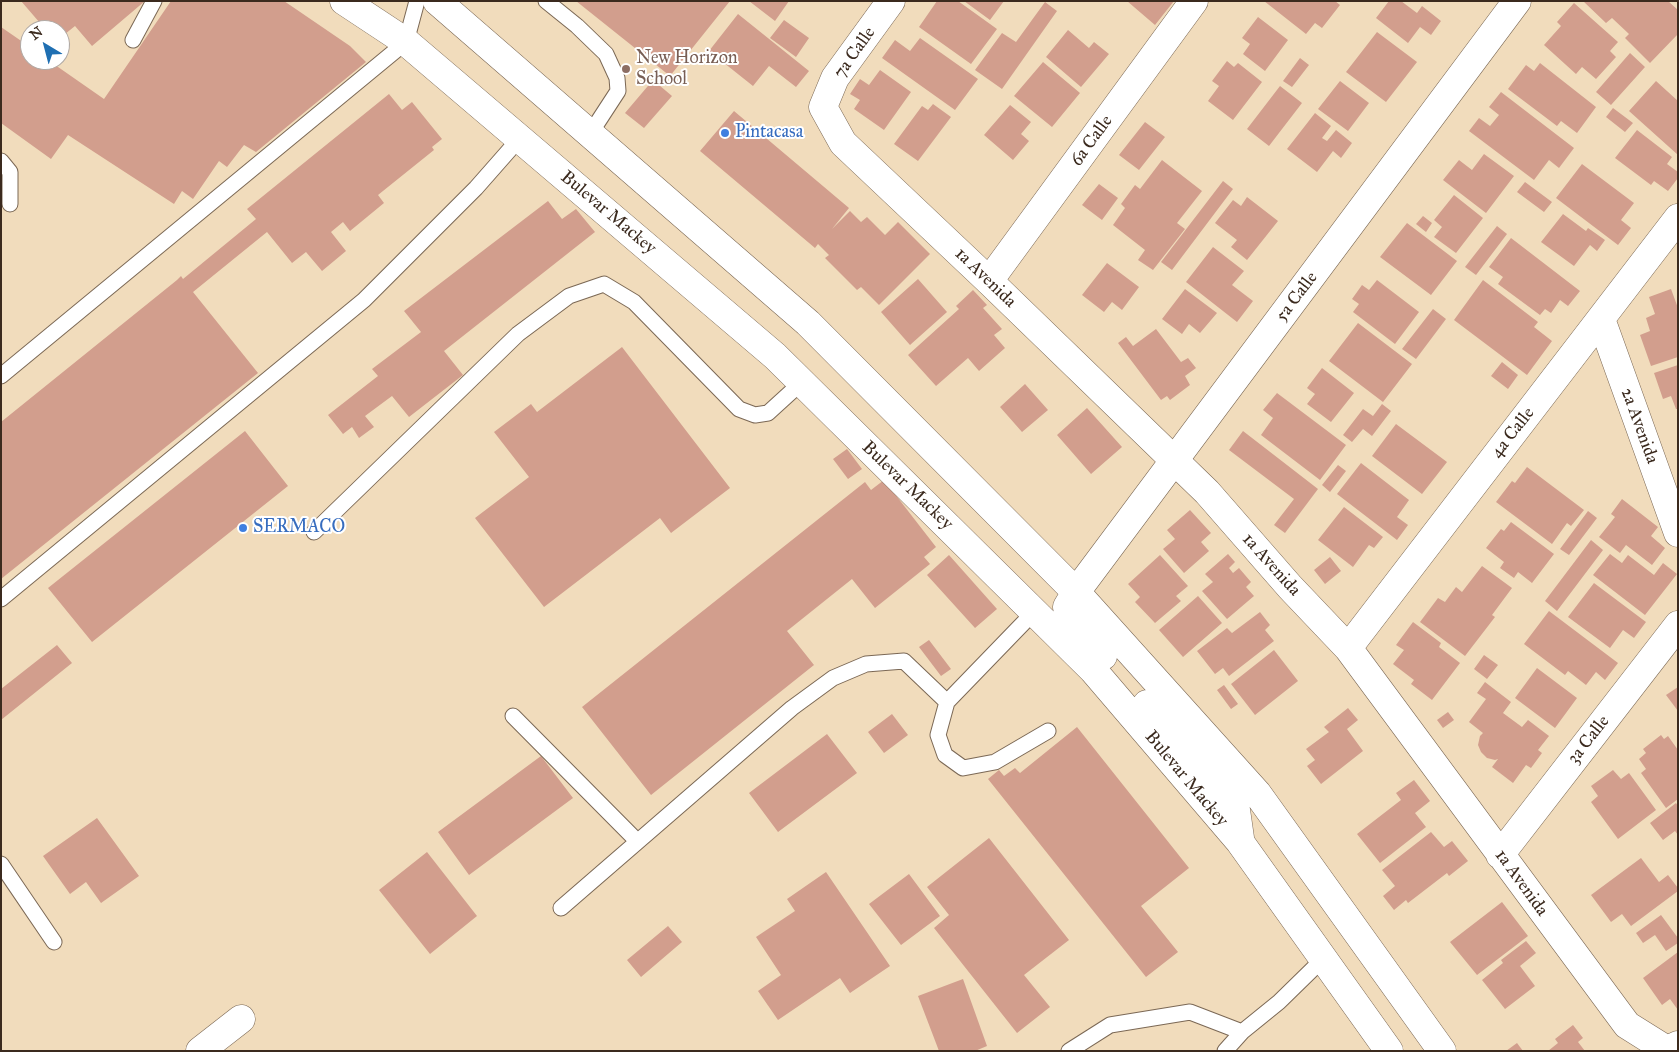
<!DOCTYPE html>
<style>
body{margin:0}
#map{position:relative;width:1679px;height:1052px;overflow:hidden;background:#f1dcbc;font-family:"IM FELL Great Primer",serif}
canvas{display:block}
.frame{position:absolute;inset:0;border:2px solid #3b2a1e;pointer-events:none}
.north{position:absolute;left:20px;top:20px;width:50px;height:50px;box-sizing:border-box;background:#fff;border:1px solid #b1aaa5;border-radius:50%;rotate:323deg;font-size:14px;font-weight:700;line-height:20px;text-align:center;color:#3b2a1e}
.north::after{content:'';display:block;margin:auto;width:18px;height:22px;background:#1f6fb2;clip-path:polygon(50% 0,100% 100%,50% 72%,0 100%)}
</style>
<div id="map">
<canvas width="1679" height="1052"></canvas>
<div class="frame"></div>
<div class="north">N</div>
</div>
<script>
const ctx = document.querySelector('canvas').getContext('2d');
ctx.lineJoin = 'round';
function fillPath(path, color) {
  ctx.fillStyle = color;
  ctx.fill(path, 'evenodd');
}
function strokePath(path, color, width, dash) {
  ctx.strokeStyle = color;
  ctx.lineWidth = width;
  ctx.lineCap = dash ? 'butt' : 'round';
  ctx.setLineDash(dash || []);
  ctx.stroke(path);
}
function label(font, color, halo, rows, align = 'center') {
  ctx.font = font + ' "IM FELL Great Primer",serif';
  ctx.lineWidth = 4;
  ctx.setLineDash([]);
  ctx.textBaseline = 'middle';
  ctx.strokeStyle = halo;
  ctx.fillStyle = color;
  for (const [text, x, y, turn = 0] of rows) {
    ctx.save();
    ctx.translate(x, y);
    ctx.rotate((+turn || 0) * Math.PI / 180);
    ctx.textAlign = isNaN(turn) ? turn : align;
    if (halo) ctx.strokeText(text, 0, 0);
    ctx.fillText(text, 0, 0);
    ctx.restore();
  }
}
fillPath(new Path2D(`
 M21,1H145L92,46L75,26L60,38V30H46Z
 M171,1H284L350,46L366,62L256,152L244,145L227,167L219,161L193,199L182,191L174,204L68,135L51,159L1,123V27L30,47V60H48L104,99Z
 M576,1H730L670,76Z
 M749,1H789L775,21Z
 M937,1H958L997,29L971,64L919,27Z
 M964,1H1004L990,20Z
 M1127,1H1174L1155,25Z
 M1264,1H1335L1340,5L1322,28L1315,23L1306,34Z
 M1389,1H1401L1417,13L1422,6L1441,21L1431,35L1420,27L1408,43L1376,18Z
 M1583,1H1668L1678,10V34L1650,63L1625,38L1629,34L1612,18L1606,23Z
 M1045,2L1057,11L1002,89L975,70L1002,33L1016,42Z
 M1574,3L1618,42L1610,51L1616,57L1596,79L1582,67L1576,74L1544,45L1561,26L1557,22Z
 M738,14L809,71L796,87L769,66L753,86L709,51Z
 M1258,17L1288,40L1265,71L1243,54L1250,44L1242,38Z
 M784,20L809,38L796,57L770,38Z
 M1068,30L1089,48L1094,42L1109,54L1081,87L1046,57Z
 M1377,32L1417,62L1386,102L1346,72Z
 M920,38L978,79L955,110L882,58L895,40L910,51Z
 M1630,53L1645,67L1611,105L1596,92Z
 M1300,58L1309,65L1292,87L1283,81Z
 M1227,61L1234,67L1238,63L1262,82L1233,120L1208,101L1219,86L1212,81Z
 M1043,62L1080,93L1052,127L1014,96Z
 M1540,63L1596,107L1577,133L1561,121L1557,126L1508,89L1526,65L1534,71Z
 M880,70L911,92L884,130L854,109L860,100L850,94L860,79L869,85Z
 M653,80L672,96L644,128L625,113Z
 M1340,81L1369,103L1348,131L1318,109Z
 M1656,81L1678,101V155L1629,111Z
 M1280,86L1302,103L1269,146L1247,129Z
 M1501,92L1574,148L1559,168L1549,160L1534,180L1469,131L1479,118L1490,126L1499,115L1489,107Z
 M389,94L402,110L412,102L442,139L432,147L434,150L378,195L384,203L350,231L343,222L331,232L346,251L322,271L306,252L292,263L267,232L193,292L258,373L1,579V422L177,280L181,276L183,279L256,219L247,209Z
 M933,104L951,117L918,161L894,144L922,106L928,110Z
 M1010,105L1031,122L1021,134L1029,141L1013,160L984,135Z
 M1613,108L1633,123L1625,132L1606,117Z
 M734,111L849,208L832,229L850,211L861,222L867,217L885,235L898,222L930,254L879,305L861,287L857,290L825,258L829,255L818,244L815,248L700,151Z
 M1315,113L1331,126L1322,138L1327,141L1336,130L1352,143L1341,158L1333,151L1317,172L1287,149Z
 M1145,122L1165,137L1139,170L1119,155Z
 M1637,130L1672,157L1667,164L1678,172V178L1668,191L1654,181L1651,185L1615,158Z
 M1484,154L1514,176L1486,213L1443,180L1459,160L1472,170Z
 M1162,160L1202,191L1177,223L1185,229L1153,270L1138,260L1145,250L1113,225L1125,208L1121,204L1135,185L1140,189Z
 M1582,164L1634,203L1621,220L1631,228L1618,245L1556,198Z
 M1223,181L1233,189L1172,270L1161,262Z
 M1525,182L1552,202L1544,212L1517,192Z
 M1099,184L1118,198L1102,220L1082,205Z
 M1454,195L1483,218L1456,253L1434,237L1442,227L1434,220Z
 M1247,197L1278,221L1247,260L1231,247L1237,240L1215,223L1233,200L1241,206Z
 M548,201L562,219L576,209L595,232L444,351L463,375L409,417L392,396L365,416L374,427L359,438L352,427L343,434L328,415L378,376L372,369L421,332L404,311Z
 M1563,214L1586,231L1588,228L1605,240L1597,251L1590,245L1574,266L1541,242Z
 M1423,216L1432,223L1426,232L1416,224Z
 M1407,223L1457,261L1431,295L1380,257Z
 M1497,226L1507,234L1476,275L1465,267Z
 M1511,238L1580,291L1568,306L1560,300L1551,313L1545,309L1540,315L1498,284L1503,277L1489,267Z
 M1213,247L1244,271L1232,285L1253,301L1237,322L1186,282Z
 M1107,263L1139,287L1122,310L1112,302L1104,312L1082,295Z
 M918,279L947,312L910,345L881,312Z
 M1377,280L1419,312L1395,344L1353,312L1359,304L1352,299L1362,285L1369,290Z
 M1483,280L1538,322L1534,327L1552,341L1527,375L1454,320Z
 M1185,289L1217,313L1200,333L1189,324L1182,334L1162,319Z
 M1671,289L1678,308V357L1651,366L1640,335L1650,331L1646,318L1655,314L1649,297Z
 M973,290L987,305L983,308L1002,329L994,335L1005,348L979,371L968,358L936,386L908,355L959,309L956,306Z
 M1433,309L1446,319L1416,359L1402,349Z
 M1358,323L1412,364L1383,402L1329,361Z
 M1156,329L1181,362L1188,358L1196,368L1185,376L1190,385L1170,400L1167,396L1161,400L1118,343L1126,337L1133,346Z
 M622,347L730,488L671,533L660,518L544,607L475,518L529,477L494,432L531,404L537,412Z
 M1502,362L1518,375L1508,389L1491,376Z
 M1678,365V409H1676L1671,396L1663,399L1654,373Z
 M1322,368L1354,393L1331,422L1307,404L1315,394L1307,388Z
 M1025,384L1048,410L1022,432L1000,407Z
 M1277,393L1346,445L1320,480L1261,435L1273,418L1263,410Z
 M1382,404L1391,411L1372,436L1363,429L1352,442L1343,435L1363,409L1373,416Z
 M1087,408L1122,447L1091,474L1057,435Z
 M1396,424L1447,462L1422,494L1372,456Z
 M245,431L288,486L92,642L48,588Z
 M1243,431L1318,489L1285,533L1274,525L1294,499L1229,450Z
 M847,449L862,469L848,479L833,459Z
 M1361,463L1409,500L1397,517L1408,525L1397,540L1337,494Z
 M1338,465L1346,471L1330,492L1322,485Z
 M1527,467L1584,510L1571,526L1567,523L1552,544L1496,502L1512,481L1515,483Z
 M884,480L936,547L924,557L930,564L875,608L852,579L787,631L814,665L651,795L582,707L865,482L871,490Z
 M1622,499L1658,527L1651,536L1665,548L1652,565L1626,545L1620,553L1599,537L1615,517L1611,514Z
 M1344,507L1383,537L1374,548L1369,545L1353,567L1318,540Z
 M1190,510L1211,533L1201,542L1209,551L1184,573L1163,549L1175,539L1167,530Z
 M1588,511L1597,518L1569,555L1560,549Z
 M1511,522L1554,554L1532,583L1518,572L1514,578L1500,568L1504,562L1486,548L1501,529L1504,531Z
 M1591,540L1603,550L1557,611L1545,601Z
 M1228,554L1235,562L1229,568L1233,573L1239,568L1251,582L1246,587L1254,596L1227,619L1202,591L1213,582L1205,574Z
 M1610,554L1622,563L1628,555L1654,575L1663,563L1677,574L1645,615L1593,575Z
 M949,555L997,609L975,628L927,575Z
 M1160,555L1188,586L1176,596L1181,601L1155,623L1135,602L1140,597L1128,584Z
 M1330,557L1341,571L1325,584L1314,570Z
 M1482,566L1512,588L1492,615L1495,617L1465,656L1420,622L1438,598L1445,602L1456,587L1462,592Z
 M1594,583L1646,622L1634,638L1623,630L1610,648L1568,617Z
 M1198,596L1222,623L1183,657L1159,630Z
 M1549,611L1618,663L1605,680L1596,672L1586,685L1568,671L1565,675L1524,644Z
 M1260,612L1270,625L1265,630L1274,641L1229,676L1223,668L1215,674L1197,651L1227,628L1232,633Z
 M1413,622L1441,643L1439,647L1460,663L1432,700L1411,684L1414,680L1393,664L1404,650L1396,645Z
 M929,640L951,669L941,676L919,647Z
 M57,645L72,663L1,720V689Z
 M1274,650L1298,681L1255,715L1231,684Z
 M1484,655L1498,665L1487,679L1474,669Z
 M1537,668L1577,698L1555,728L1515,698Z
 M1485,682L1511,702L1503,713L1522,727L1528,720L1549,736L1538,750L1542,753L1531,768L1526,765L1513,783L1492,767L1498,759L1495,760L1487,758L1481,752L1478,745L1480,736L1483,733L1469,722L1486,699L1477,693Z
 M1224,685L1238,704L1231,709L1217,690Z
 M1678,687V711L1666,695Z
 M1348,708L1358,720L1347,729L1363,751L1321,784L1307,766L1315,760L1306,749L1329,732L1324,727Z
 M1448,712L1454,720L1443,728L1437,720Z
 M892,714L908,735L884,753L868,732Z
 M1077,727L1189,868L1141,906L1178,952L1146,977L988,779L999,770L1004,776L1015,768L1020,773Z
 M827,734L857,773L778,832L749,793Z
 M1661,735L1664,739L1668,736L1678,750V799L1666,808L1641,773L1646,769L1639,759L1646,753L1643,749Z
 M541,756L573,798L469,875L438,832Z
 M1613,770L1621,779L1629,773L1656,810L1618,839L1591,802L1598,796L1591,786Z
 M1414,780L1430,801L1415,813L1426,827L1380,863L1357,834L1401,800L1396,793Z
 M1676,803L1678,806V835L1675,831L1663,840L1650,823Z
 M97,818L139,876L101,903L86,882L70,894L43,856Z
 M1431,832L1444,847L1452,841L1468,861L1449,876L1447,873L1408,903L1406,900L1394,910L1383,896L1395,886L1382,870Z
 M989,838L1069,940L1024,975L1050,1007L1017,1033L934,928L949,915L927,887Z
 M427,852L477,916L430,954L379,890Z
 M1641,858L1659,882L1668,875L1678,888V891L1631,926L1622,914L1611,922L1591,895Z
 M826,872L890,966L850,993L840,978L778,1020L758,991L781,975L756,937L795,911L787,899Z
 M909,874L940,916L901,945L869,904Z
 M1502,902L1528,936L1477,975L1450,942Z
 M1661,915L1678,938V943L1666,951L1655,935L1643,943L1636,933Z
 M668,926L682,942L641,977L627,960Z
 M1526,941L1536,953L1520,966L1535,986L1505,1009L1482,980L1503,963L1501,960Z
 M1678,952V1010L1670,999L1662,1005L1643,978Z
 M963,979L987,1046L975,1051H939L918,996Z
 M1573,1025L1583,1038L1578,1042L1585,1051H1548L1558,1043L1555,1039Z
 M1517,1043L1523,1051H1506Z`), '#d29e8d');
const lane = new Path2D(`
 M546,1L577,26L606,54L617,78L618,91L590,134
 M133,40L154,1
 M1,161L10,172V204
 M1,376L406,42L417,1
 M314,532L518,334L569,296L604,284L634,302L739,409L755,415L768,413L802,382
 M1,599L364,300L476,188L520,138
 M1035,611L947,702L938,735L945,755L963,768L995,762L1048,731
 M513,716L637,841
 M1,864L54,942
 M561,908L792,708L833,678L866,664L904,661L947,702
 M1069,1051L1110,1025L1190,1012L1242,1032
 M1225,1051L1242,1032L1279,1002L1323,959`);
const street = new Path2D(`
 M891,1L835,78L823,107L843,143L989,281L1207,492L1290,587L1348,648L1627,1025L1667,1050L1678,1045
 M989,281L1194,1
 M1601,319L1678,533
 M1348,648L1678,218
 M1500,855L1678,625
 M200,1051L241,1019`);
const secondary = new Path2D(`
 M344,1L406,42L775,356L1093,670L1240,842L1389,1051
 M437,1L808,323L1076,592L1257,793L1442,1051
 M1103,656L1071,619L1067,607L1076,592L1517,1
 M1147,704L1226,792L1236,810L1240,838`);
strokePath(lane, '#7b6855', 17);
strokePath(street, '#7b6855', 29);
strokePath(secondary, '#7b6855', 29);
strokePath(lane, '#fff', 15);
strokePath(street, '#fff', 28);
strokePath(secondary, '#fff', 28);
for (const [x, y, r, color] of [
 [626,69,5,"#8d6e63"],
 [725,133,5,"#3f7fe0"],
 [243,528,5,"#3f7fe0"]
]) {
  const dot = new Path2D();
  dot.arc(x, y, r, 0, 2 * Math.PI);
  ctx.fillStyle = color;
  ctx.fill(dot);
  strokePath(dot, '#fff', 2);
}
label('18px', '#3b2a1e', '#fff', [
 ["7a Calle",855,53,-55],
 ["6a Calle",1092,141,-54],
 ["Bulevar Mackey",608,213,40],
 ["1a Avenida",985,278,44],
 ["5a Calle",1297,297,-53],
 ["2a Avenida",1639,426,70],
 ["4a Calle",1513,433,-52],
 ["Bulevar Mackey",907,486,44],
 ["1a Avenida",1271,565,48],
 ["3a Calle",1589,740,-52],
 ["Bulevar Mackey",1186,779,50],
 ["1a Avenida",1521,883,54]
]);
label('18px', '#785e54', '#fff', [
 ["New Horizon",636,59],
 ["School",636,80]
], 'left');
label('18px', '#366cbe', '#fff', [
 ["Pintacasa",735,133],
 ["SERMACO",253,528]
], 'left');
</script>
